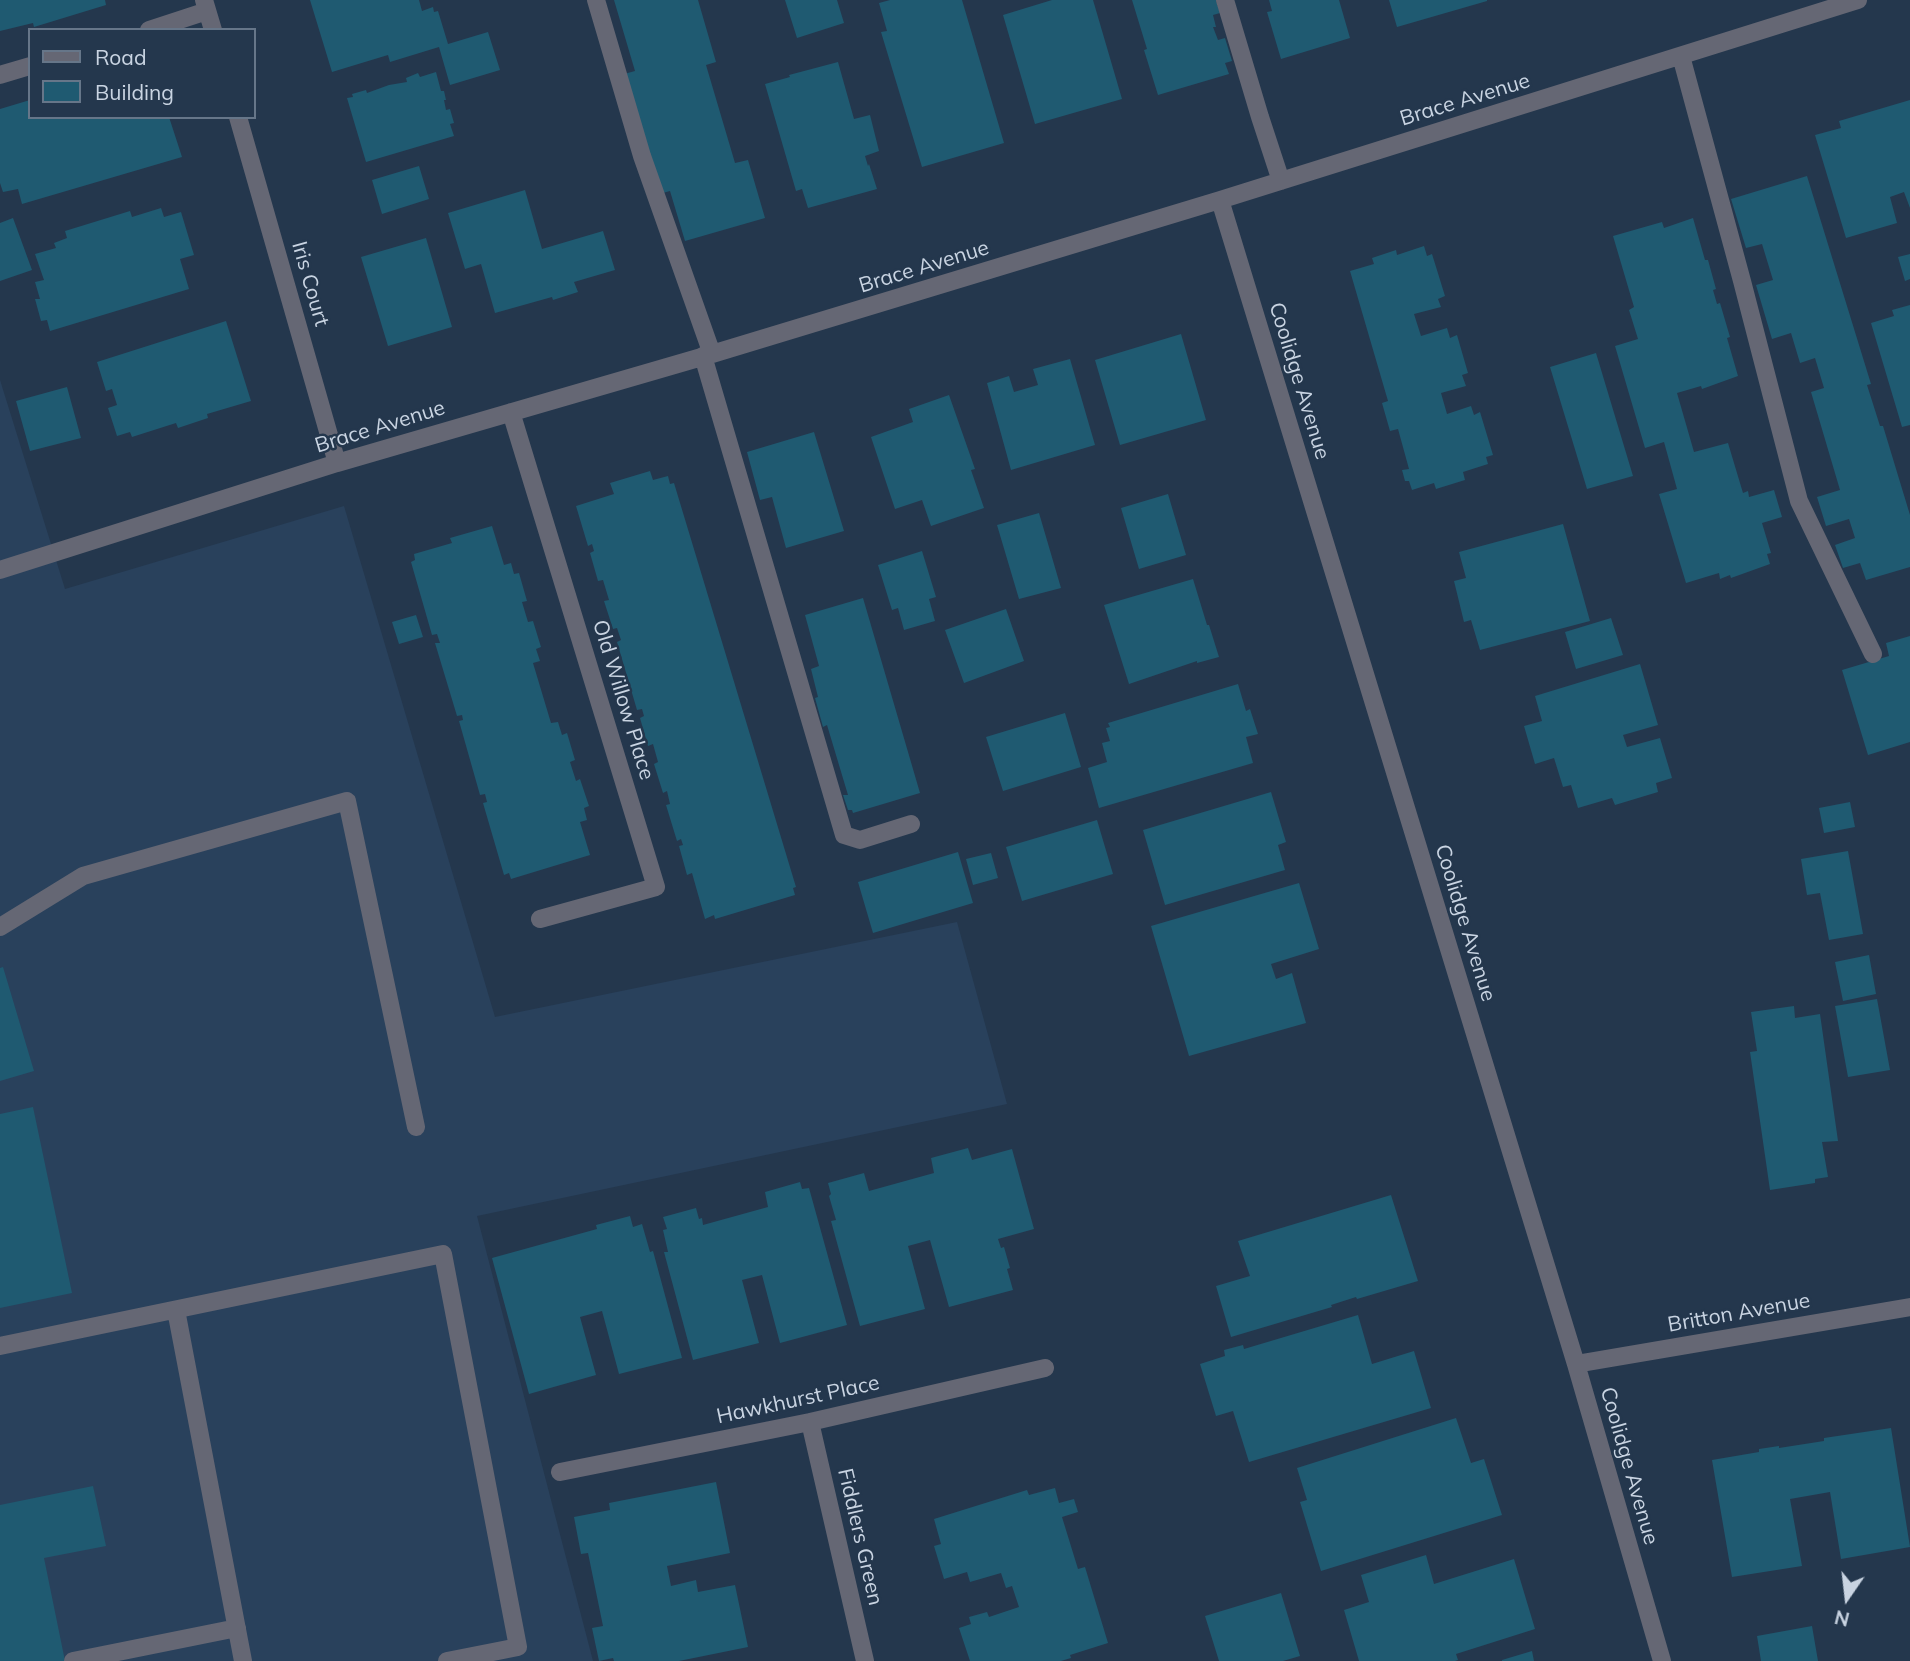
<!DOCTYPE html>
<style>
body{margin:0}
#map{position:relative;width:1910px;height:1661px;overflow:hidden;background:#24374d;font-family:Mulish,sans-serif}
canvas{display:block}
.legend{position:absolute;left:28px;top:28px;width:228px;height:91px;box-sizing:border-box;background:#24374d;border:2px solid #667689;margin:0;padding:9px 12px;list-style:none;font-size:21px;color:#c9d4e2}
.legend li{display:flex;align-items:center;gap:14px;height:35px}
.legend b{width:35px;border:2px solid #667689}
.north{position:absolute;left:1812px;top:1563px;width:70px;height:70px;-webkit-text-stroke:5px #24374d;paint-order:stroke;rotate:194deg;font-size:19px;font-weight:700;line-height:28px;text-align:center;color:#c9d4e2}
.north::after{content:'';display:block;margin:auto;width:24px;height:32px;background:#c9d4e2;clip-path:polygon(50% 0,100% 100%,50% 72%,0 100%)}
</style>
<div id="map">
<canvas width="1910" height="1661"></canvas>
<ul class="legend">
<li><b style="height:9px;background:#656774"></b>Road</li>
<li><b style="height:19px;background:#1f5a71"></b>Building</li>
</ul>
<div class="north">N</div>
</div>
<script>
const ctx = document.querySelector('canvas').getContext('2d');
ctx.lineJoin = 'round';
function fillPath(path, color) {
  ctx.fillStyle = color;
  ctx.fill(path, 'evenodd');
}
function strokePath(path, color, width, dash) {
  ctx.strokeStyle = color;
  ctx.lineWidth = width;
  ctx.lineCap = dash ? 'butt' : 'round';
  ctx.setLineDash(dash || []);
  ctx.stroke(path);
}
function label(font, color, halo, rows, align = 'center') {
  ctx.font = font + ' Mulish,sans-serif';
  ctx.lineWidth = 5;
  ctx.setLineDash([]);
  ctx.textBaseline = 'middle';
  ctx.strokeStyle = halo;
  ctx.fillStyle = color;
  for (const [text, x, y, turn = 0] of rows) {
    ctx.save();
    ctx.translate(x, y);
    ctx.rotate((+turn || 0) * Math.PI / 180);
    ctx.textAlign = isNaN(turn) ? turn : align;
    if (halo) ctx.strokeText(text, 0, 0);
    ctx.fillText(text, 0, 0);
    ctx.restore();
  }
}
fillPath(new Path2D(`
 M0,380L65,589L344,506L495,1017L957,922L1007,1104L477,1216L593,1661H0Z`), '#29415c');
fillPath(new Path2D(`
 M0,0H105L106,5L34,27L33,23L0,31Z
 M310,0H419L422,11L433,7L434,12L438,11L448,44L488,32L500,70L450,85L439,47L390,62L388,55L332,72Z
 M614,0H698L716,62L706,65L735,163L748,160L765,218L685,241L670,191L659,194L624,74L635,71Z
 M785,0H837L844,23L797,38Z
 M890,0H962L1004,143L922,167L881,32L887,31L879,3Z
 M1052,0H1093L1122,99L1035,124L1003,15Z
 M1132,0H1216L1220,13L1213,15L1216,27H1213L1218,40L1225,38L1232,61L1225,63L1229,74L1158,95L1144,50L1147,49Z
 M1269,0H1339L1350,38L1281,59L1267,12L1272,11Z
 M1389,0H1487V1L1397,27Z
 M838,62L854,119L870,115L879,151L865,156L868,166L869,164L877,189L808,208L802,189L796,191L765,84L790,77L789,75Z
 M436,72L441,91H444L446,100H444L446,110L450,109L454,123L450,124L454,136L366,162L347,98L353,97L352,94L366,90L367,93L389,85L407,82L406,78L418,73L420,77Z
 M30,100V117H169L182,157L22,204L18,189L3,192L0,183V109Z
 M1910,100V208L1904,192L1890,197L1897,223L1846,238L1815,135L1841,128L1839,121Z
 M419,166L429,199L382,214L372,180Z
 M1807,176L1871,384L1867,385L1880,426H1883L1910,515V567L1866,580L1860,563L1843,568L1835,545L1855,538L1849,519L1826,526L1817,497L1840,490L1811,392L1824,388L1815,358L1800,363L1791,333L1772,339L1756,285L1773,280L1762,244L1746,248L1731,199Z
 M525,190L542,249L603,231L615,270L574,282L578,292L553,300L552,297L495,313L481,264L465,269L448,213Z
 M161,208L164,217L181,212L194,255L180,259L189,289L50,331L47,320L41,321L35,299H40L35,282L44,280L35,254L56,248L54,243L67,238L65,231L130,211L132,217Z
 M13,218L32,270L0,281V223Z
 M1693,218L1705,260H1708L1716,289L1713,290L1717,304L1720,303L1730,337L1727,338L1738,376L1702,389L1701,386L1677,393L1694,452L1728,443L1743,493L1748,491L1749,497L1774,490L1782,517L1762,523L1771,553L1767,554L1770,564L1731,578L1730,575L1720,579L1719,573L1686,583L1659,494L1677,489L1664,442L1645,448L1615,346L1638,339L1629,310L1634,307L1613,236L1662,222L1664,228Z
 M426,238L452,327L388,346L361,257Z
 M1424,246L1427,256L1432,254L1445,296L1438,299L1441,307L1414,314L1421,336L1447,328L1450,338L1457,335L1468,373L1462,375L1466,386L1441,393L1447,414L1471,406L1474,415L1480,412L1493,455L1486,457L1488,464L1463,472L1465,480L1436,489L1434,483L1412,490L1409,481H1405L1402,470L1409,469L1398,429L1390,431L1382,403L1388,401L1350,271L1374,264L1372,258L1396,250L1397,255Z
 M1910,254V279L1905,281L1898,257Z
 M1910,305V425L1902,427L1871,323L1894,316L1892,310Z
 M226,321L251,401L207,414L208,418L178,428L176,423L132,437L130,432L117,436L108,408L117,405L112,389L106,391L97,362Z
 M1181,334L1206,420L1120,445L1095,360Z
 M1596,353L1633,476L1587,489L1550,367Z
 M1070,359L1095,445L1011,470L987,383L1009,376L1014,392L1038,385L1033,369Z
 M67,387L81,438L30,451L16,401Z
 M949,395L975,469L971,470L984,508L931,526L922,500L895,509L871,437L913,422L909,409Z
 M814,432L844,531L786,548L772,497L760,500L747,452Z
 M650,471L653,480L668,476L670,484L674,483L796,887L793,888L795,895L715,919L714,915L705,919L692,873L687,875L679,846L683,845L681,839L677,841L666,805L670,804L667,791L663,793L654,764L658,762L653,744L648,746L640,718L644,716L642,709L637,710L617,642L621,640L617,628L613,629L604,601L609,600L603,580L598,581L590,553L594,551L592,544L588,546L576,506L614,494L610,483Z
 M1168,494L1186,555L1139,569L1121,508Z
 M1039,513L1061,588L1019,599L997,525Z
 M1563,524L1590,621L1480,650L1471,620L1464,622L1454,581L1466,578L1459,552Z
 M492,526L504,565L511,563L514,574L519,573L527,601L522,602L528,622L533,621L541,647L536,649L540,661L533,663L551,723L558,722L562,735L567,733L575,760L570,762L576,781L580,779L589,806L584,808L587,820L580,822L590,855L511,879L509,873L504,875L483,803L487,802L485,794L480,795L459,721L463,720L462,715L457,716L435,643H440L437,634L432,635L411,562L415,560L414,554L452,543L450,538Z
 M922,551L936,597L929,599L935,621L904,630L898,608L892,610L878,565Z
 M1193,579L1207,625H1209L1219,657L1197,663V661L1129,684L1104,605Z
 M863,598L920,793L853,813L852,810H848L843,795H848L827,725L823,727L815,698L818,697L811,669L819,666L805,615Z
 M1006,609L1024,661L964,683L945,630Z
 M416,615L423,637L399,644L392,622Z
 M1611,618L1623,655L1576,669L1565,632Z
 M1910,636V742L1868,755L1842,670L1889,656L1886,643Z
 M1640,664L1658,725L1623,735L1627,747L1660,738L1672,778L1656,783L1658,792L1615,805L1612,798L1578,808L1571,785L1563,787L1554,758L1535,764L1524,726L1542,721L1535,696Z
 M1238,684L1246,711L1250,709L1258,734L1246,737L1253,763L1099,808L1088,768L1107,762L1102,743L1110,741L1106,728L1110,727L1108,723Z
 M1065,713L1081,767L1003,791L986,737Z
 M1271,792L1286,842L1278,845L1285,870L1165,905L1143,830Z
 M1850,802L1855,827L1824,833L1819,808Z
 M1097,820L1113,874L1022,901L1006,847Z
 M1848,851L1863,934L1829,940L1820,893L1807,895L1801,859Z
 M958,852L973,903L873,933L858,882Z
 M991,853L998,878L973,885L966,859Z
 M1299,883L1319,949L1271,964L1276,979L1292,973L1306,1023L1189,1056L1151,926Z
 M1869,955L1876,994L1843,1001L1835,962Z
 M3,967L34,1071L0,1081V968Z
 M1877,999L1890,1070L1848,1077L1835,1006Z
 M1794,1006L1795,1018L1820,1014L1838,1141L1822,1142L1828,1177L1815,1179V1183L1770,1190L1750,1052L1757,1051L1751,1012Z
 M33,1107L72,1293L0,1308V1114Z
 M968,1148L972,1160L1012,1149L1034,1229L998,1239L1001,1248L1004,1247L1010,1268L1007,1269L1013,1290L949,1307L930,1240L908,1246L925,1309L860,1326L831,1221L836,1220L829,1196L831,1194L828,1183L864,1173L869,1191L934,1173L931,1158Z
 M800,1182L802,1189L809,1188L847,1325L780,1343L762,1275L742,1280L759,1343L693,1360L664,1252H668L663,1230L667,1229L663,1217L696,1208L699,1219L702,1218L703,1225L768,1207L765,1192Z
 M1391,1195L1418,1281L1357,1299L1356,1297L1331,1305L1332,1307L1231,1337L1216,1286L1250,1276L1238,1241Z
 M630,1216L633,1227L642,1224L650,1252L653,1251L682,1358L619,1374L602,1311L580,1317L596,1375L529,1394L492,1258L597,1229L596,1225Z
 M1358,1315L1372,1364L1414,1351L1431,1408L1249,1462L1233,1411L1216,1416L1200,1364L1225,1356L1224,1350L1243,1345L1244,1349Z
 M1456,1418L1471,1463L1484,1459L1502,1515L1321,1571L1300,1502L1307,1500L1297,1468Z
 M1891,1428L1910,1547L1841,1559L1830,1492L1790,1499L1802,1566L1732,1577L1712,1460L1759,1452V1449L1779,1446V1448L1824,1441V1438Z
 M716,1482L730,1553L667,1566L671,1586L696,1580L698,1592L735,1585L748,1647L679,1661H614L613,1658L599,1661L592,1628L603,1626L588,1553L581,1554L574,1517L610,1510L609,1503Z
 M93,1486L106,1546L44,1558L65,1661H0V1505Z
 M1055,1488L1059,1503L1074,1499L1078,1512L1062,1517L1078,1569L1085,1567L1108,1643L1070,1655L1071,1658L1061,1661H970L959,1628L971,1624L969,1617L987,1612L989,1617L1019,1607L1012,1586L1006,1588L1001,1573L970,1582L967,1572L944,1579L934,1546L941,1544L934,1519L1027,1490L1029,1495Z
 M1426,1555L1434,1584L1514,1559L1535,1629L1456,1654L1458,1660L1455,1661H1359L1344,1610L1369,1602L1361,1575Z
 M1281,1593L1300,1656L1283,1661H1219L1205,1616Z
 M1812,1626L1818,1661H1761L1757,1636Z
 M1532,1651L1534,1661H1502V1660Z`), '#1f5a71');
strokePath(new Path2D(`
 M204,0L213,30
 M596,0L642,156L712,354
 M1225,0L1260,117L1281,181
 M149,30L207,11
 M1681,56L1742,281L1799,501L1873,654
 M0,75L30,66
 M238,117L337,463
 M1220,200L1576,1364L1662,1661
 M703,356L844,835L860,840L911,824
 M511,412L656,887L540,919
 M0,570L337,463L712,354L1220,200L1858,0
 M0,927L83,876L347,801L416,1127
 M176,1310L243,1661
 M0,1346L443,1254L518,1647L447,1661
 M1576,1364L1910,1307
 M810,1422L865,1661
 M560,1472L810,1422L1045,1368
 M73,1661L237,1628`), '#656774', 18);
label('21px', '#c9d4e2', '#24374d', [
 ["Brace Avenue",1465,100,-17],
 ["Brace Avenue",924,267,-17],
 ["Iris Court",310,284,74],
 ["Coolidge Avenue",1299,381,73],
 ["Brace Avenue",380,427,-17],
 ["Old Willow Place",623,700,73],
 ["Coolidge Avenue",1465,923,73],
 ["Britton Avenue",1739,1313,-10],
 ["Hawkhurst Place",798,1400,-12],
 ["Coolidge Avenue",1629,1466,74],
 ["Fiddlers Green",860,1537,77]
]);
</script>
